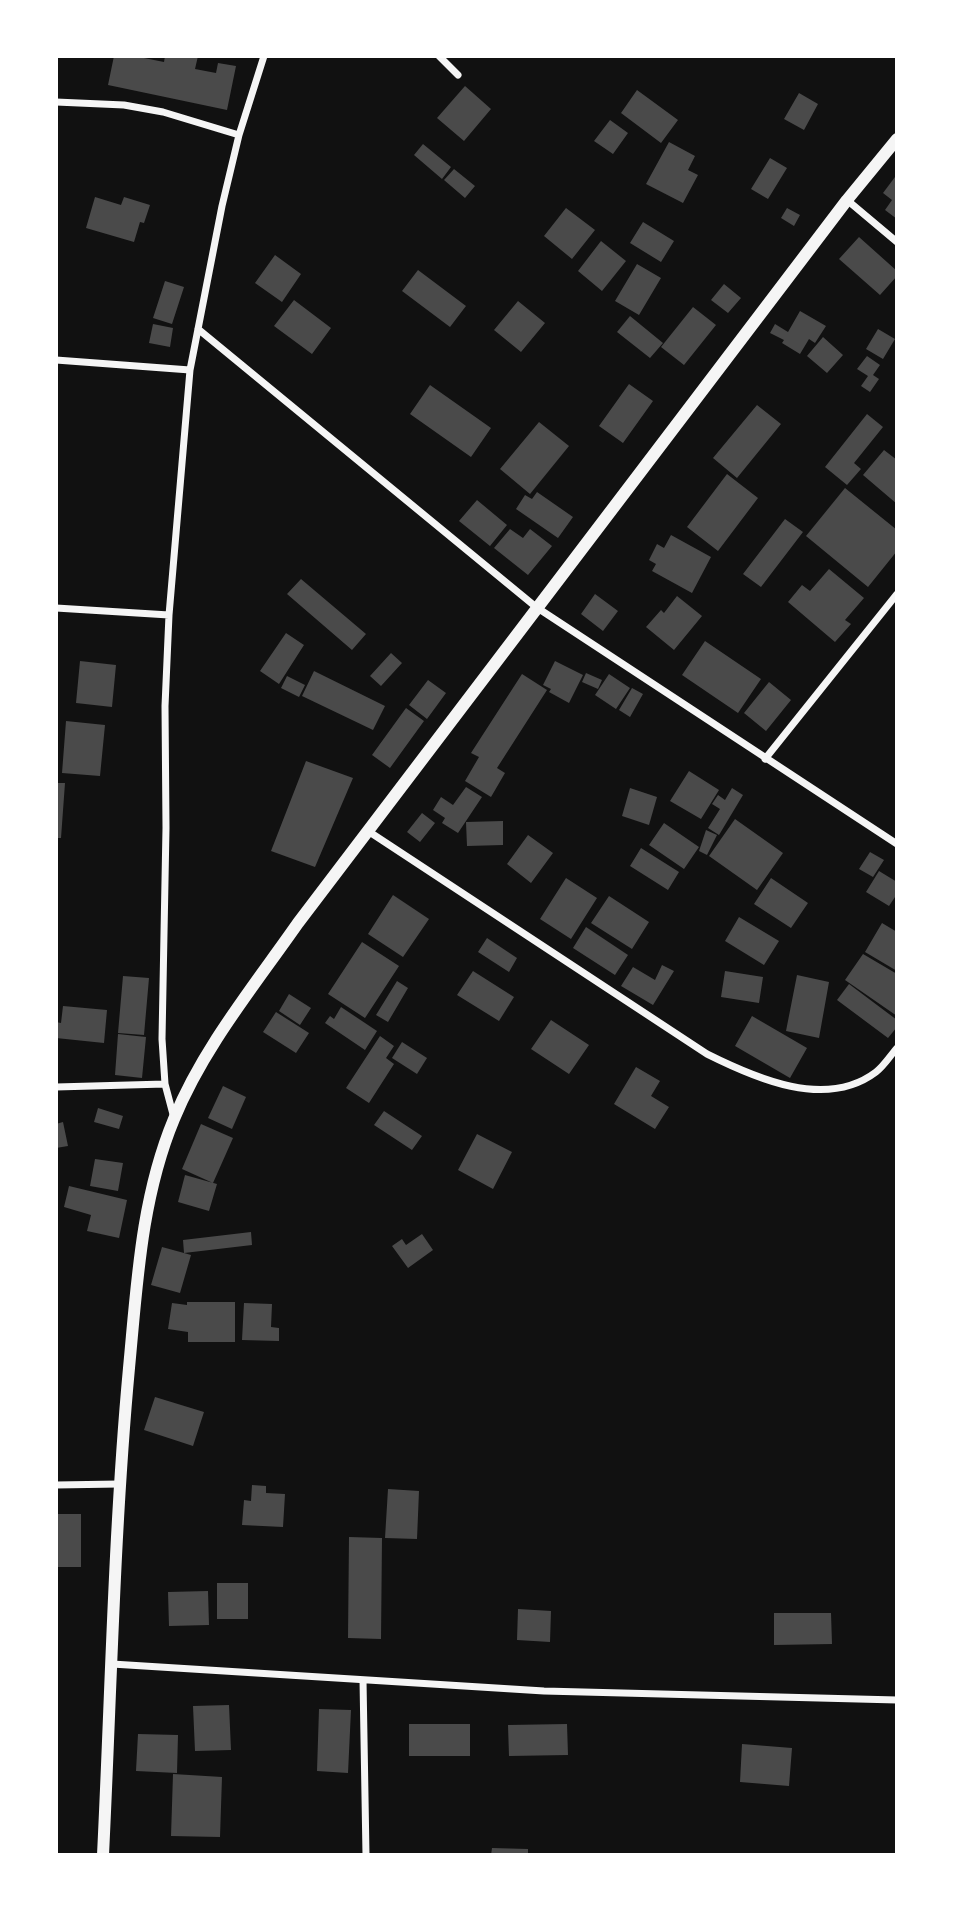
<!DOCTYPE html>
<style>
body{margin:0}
#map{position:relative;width:953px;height:1911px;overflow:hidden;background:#111;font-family:"Noto Sans",sans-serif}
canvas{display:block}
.frame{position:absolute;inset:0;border:58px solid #fff;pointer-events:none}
</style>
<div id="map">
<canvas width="953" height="1911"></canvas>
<div class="frame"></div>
</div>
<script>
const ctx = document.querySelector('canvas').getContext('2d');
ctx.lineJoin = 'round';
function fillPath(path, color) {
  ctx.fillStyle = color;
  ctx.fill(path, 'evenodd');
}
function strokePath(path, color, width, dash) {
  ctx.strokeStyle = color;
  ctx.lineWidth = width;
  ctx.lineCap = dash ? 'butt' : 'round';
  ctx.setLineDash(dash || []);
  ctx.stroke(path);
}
fillPath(new Path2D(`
 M114,56H144V58L164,62L165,56H198L195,69L216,73L218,63L236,66L227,110L108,85Z
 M465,86L491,109L464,141L437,118Z
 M637,90L678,120L661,143L621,113Z
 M799,93L818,104L804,130L784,119Z
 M610,120L628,133L613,154L594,141Z
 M669,142L695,156L688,170L698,175L683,203L646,184Z
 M423,144L451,167L442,179L414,155Z
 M770,158L787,168L768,199L751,189Z
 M454,169L475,186L465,198L444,180Z
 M895,177L897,178V219L885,210L892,200L883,193Z
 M95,197L121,205L124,197L150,205L144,223L140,222L134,242L86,228Z
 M566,208L595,230L572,259L544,236Z
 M787,208L800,215L794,226L781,218Z
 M643,222L674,241L661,262L630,243Z
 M859,237L897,271V276L880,295L839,259Z
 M601,241L626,261L602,291L578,271Z
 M275,255L301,274L282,302L255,283Z
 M637,264L661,278L639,315L615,301Z
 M418,270L466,306L450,327L402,291Z
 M165,281L184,287L172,324L153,318Z
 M724,284L741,298L728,313L711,300Z
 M294,300L331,328L312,354L274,326Z
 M518,301L545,323L521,352L494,330Z
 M693,307L716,325L684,365L661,347Z
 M800,311L826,326L815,343L809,339L800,354L782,343L784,340L770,333L775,324L788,332Z
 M630,316L663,343L650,358L617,332Z
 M153,324L173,328L170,347L149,343Z
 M878,329L895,339L883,359L866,349Z
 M823,337L843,355L827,373L807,356Z
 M867,356L880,365L873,375L879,379L870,392L861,386L868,376L857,369Z
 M629,384L653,401L623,443L599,426Z
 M430,385L491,428L471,457L410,414Z
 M757,405L781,424L737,478L713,458Z
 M867,414L883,427L854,463L861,469L847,485L825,467Z
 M539,422L569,446L530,494L500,469Z
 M884,450L897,460V504L863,475Z
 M727,474L758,498L718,551L687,527Z
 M845,488L897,530V551L868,587L806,536Z
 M537,492L573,517L558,538L516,509L525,495L532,499Z
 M477,500L507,525L490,546L459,521Z
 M785,519L803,532L761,587L743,574Z
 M510,529L523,538L530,529L552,546L528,575L494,548Z
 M671,535L711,557L692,593L652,571L656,564L649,560L657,544L664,548Z
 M829,569L864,598L845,620L851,624L835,642L788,602L802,585L810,591Z
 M301,579L366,634L352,650L287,594Z
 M595,594L618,611L603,631L581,614Z
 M677,596L702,616L674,650L646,627L661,610L664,613Z
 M286,633L304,645L279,684L260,671Z
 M705,641L761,679L738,713L682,675Z
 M391,653L402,663L381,686L370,676Z
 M80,661L116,665L112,707L76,703Z
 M555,661L583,675L569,703L549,692L551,689L543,685Z
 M314,671L385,706L373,730L302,696Z
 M586,673L602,680L598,689L582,682Z
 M522,674L547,690L497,768L505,773L491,797L465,781L479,757L471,753Z
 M609,674L630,688L616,709L595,695Z
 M287,676L305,685L299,697L281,688Z
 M428,680L446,693L427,719L409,705Z
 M769,682L791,700L766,731L744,713Z
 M632,688L643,694L630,717L619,710Z
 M406,708L424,721L390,768L372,755Z
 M66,721L105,725L100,776L62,773Z
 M306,761L353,778L315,867L271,851Z
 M689,771L719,790L701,819L670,801Z
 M56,783H65L61,838H56Z
 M466,787L482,797L458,833L442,823L445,818L433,810L441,797L453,805Z
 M630,788L657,797L649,825L622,816Z
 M732,788L743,795L719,835L708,828L720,809L712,804L718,795L725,800Z
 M422,813L435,823L420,842L407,832Z
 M735,819L783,853L757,890L709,856Z
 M503,821V845L467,846L466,822Z
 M664,823L699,847L684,869L649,845Z
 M706,830L717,835L707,855L699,851Z
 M528,835L553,853L531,883L507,864Z
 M641,848L679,872L668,890L630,866Z
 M870,852L884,860L873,877L859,869Z
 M879,871L897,882V894L889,906L866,892Z
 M566,878L597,898L571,939L540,919Z
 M771,878L808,903L791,928L754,904Z
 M393,895L429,919L403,957L368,934Z
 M609,896L649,922L632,949L591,923Z
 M739,917L779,941L764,965L725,941Z
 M882,923L897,932V971L865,952Z
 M586,927L628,955L615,975L573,948Z
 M487,938L517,958L509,972L478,952Z
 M362,942L399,966L365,1018L328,994Z
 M863,954L897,974V1016L845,980Z
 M662,965L674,971L653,1005L621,986L633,967L655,980Z
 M473,971L514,997L499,1021L457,995Z
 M725,971L763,977L759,1003L721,997Z
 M797,975L829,982L819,1038L786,1031Z
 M123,976L149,978L144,1035L118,1033Z
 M397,981L408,988L388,1022L376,1015Z
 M849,984L897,1020V1027L888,1038L837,1000Z
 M289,994L311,1008L300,1025L279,1011Z
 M63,1006L107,1010L104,1043L56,1038V1022L61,1023Z
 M341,1007L377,1031L365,1050L325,1023L330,1016L334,1019Z
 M276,1012L309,1033L296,1053L263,1032Z
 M752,1016L807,1048L790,1078L735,1046Z
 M551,1020L589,1045L569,1074L531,1049Z
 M118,1034L146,1037L142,1078L115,1075Z
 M380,1036L394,1046L386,1058L394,1064L369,1103L346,1088Z
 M402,1042L427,1058L417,1074L392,1058Z
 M636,1067L660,1081L651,1096L669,1107L655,1129L614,1104Z
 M223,1086L246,1097L232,1129L208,1118Z
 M98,1108L123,1116L119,1129L94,1122Z
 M384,1111L422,1136L412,1150L374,1125Z
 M63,1122L68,1146L56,1148V1124Z
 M201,1124L233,1138L213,1183L182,1169Z
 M477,1134L512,1152L493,1189L458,1170Z
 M95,1159L123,1163L118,1191L90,1186Z
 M185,1175L217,1184L209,1211L178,1202Z
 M69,1186L127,1200L119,1238L87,1231L91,1215L64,1207Z
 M251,1232L252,1245L184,1253L191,1255L180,1293L151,1285L162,1247L184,1253L183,1240Z
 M422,1234L433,1250L408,1268L392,1246L402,1239L406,1245Z
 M187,1302H235V1342H188V1332L168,1329L172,1303L187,1305Z
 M244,1303L272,1304L271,1327L279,1328V1341L242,1340Z
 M155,1397L204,1412L193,1446L144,1430Z
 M252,1485L266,1486V1493L285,1494L283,1527L242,1525L244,1500L251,1501Z
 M388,1489L419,1491L417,1539L385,1538Z
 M56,1514H81V1567H56Z
 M349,1537L382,1538L381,1639L348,1638Z
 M217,1583H248V1619H217Z
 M208,1591L209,1625L169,1626L168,1592Z
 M518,1609L551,1611L550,1642L517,1640Z
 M774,1613H831L832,1644L774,1645Z
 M229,1705L231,1750L195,1751L193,1706Z
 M319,1709L351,1710L348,1773L317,1771Z
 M409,1724H470V1756H409Z
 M567,1724L568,1755L509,1756L508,1725Z
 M138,1734L178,1735L177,1773L136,1771Z
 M742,1744L792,1748L789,1786L740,1782Z
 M173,1774L222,1777L220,1837L171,1836Z
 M492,1848L528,1849V1855H491Z`), '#4a4a4a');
strokePath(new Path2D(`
 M439,56L458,75
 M56,102L124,105L163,112L239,135
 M847,200L897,242
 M198,329L536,607L897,844
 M56,360L190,370
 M56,608L169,615
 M765,759L897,594
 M368,831L707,1054C755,1078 826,1110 876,1072C884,1066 890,1056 897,1048
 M56,1087L165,1084
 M174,1118L165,1084L162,1039L166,828L165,706L169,615L190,370L222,206L239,135L264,56
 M56,1485L119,1484
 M112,1664L544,1691L897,1700
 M363,1680L366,1855`), '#f5f5f5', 7);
strokePath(new Path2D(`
 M103,1855C111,1693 114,1530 129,1368C137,1284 141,1198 174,1119C203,1048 254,986 298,923L847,200L897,139`), '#f5f5f5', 12);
</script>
